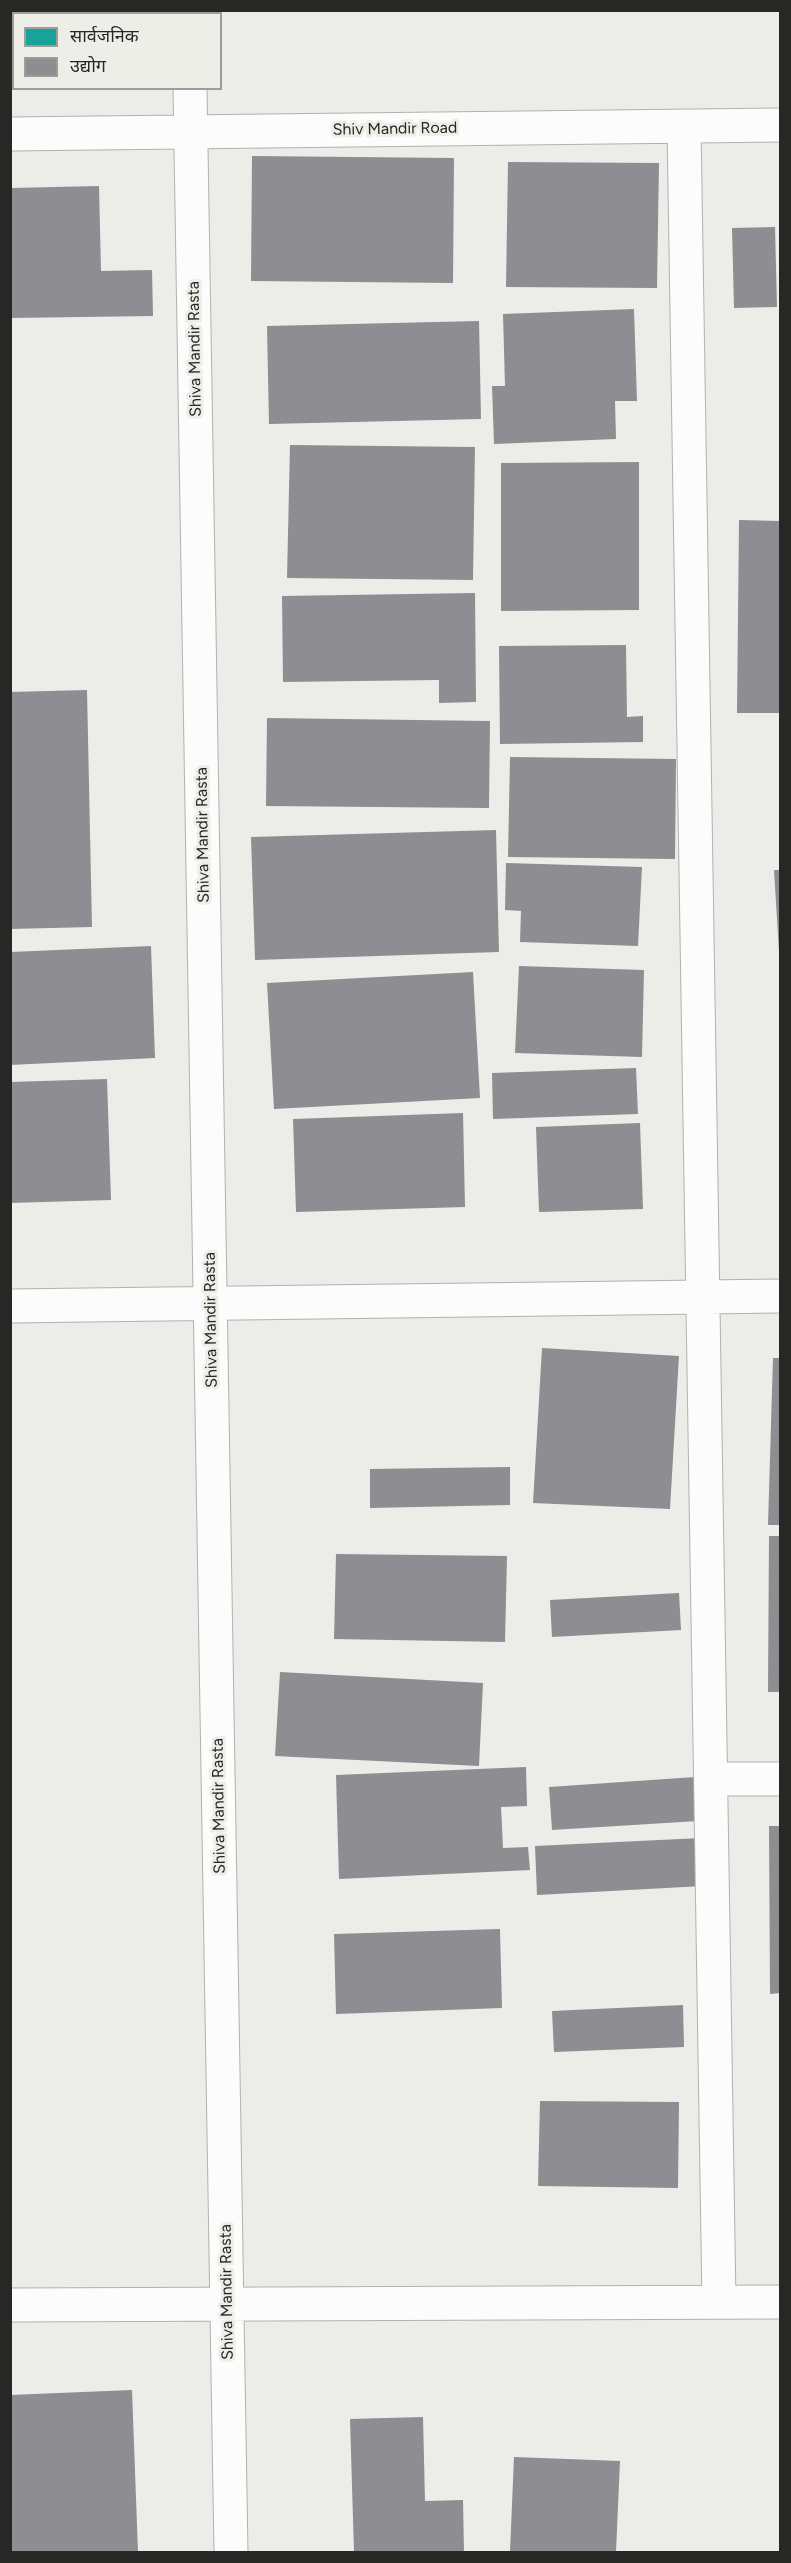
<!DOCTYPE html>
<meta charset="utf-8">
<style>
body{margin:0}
#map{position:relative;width:791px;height:2563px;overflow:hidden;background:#ecede8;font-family:Figtree,"Noto Sans Devanagari",sans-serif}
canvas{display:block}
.frame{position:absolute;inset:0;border:12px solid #272725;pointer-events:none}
.legend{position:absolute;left:12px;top:12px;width:210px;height:78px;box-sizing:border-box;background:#edeee7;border:2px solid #9e9e99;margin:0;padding:8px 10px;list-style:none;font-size:18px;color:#272725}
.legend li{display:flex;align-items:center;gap:12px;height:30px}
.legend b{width:30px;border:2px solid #9e9e99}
</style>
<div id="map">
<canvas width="791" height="2563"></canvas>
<div class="frame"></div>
<ul class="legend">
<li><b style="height:16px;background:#17a398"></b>सार्वजनिक</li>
<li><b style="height:16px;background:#8d8d92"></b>उद्योग</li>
</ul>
</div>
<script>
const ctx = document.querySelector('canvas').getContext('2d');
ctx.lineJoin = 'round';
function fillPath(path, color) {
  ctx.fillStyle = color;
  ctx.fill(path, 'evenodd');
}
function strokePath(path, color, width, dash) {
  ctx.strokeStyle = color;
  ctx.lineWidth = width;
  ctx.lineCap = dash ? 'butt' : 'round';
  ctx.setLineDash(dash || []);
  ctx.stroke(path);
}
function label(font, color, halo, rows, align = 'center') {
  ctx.font = font + ' Figtree,sans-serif';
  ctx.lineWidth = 6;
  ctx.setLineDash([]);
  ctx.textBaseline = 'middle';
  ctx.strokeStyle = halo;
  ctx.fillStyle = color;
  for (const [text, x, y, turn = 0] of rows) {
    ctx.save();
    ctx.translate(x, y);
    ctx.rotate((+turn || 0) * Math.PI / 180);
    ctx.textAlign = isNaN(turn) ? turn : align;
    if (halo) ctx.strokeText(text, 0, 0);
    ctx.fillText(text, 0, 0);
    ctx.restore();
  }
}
fillPath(new Path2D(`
 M10,10H112L111,14H14V86H10Z`), '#17a398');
fillPath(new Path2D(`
 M252,156L454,158L453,283L251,281Z
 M508,162L659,163L657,288L506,287Z
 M99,186L101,271L152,270L153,316L10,318V188Z
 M775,227L777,307L734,308L732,228Z
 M634,309L637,401H615L616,439L494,444L492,386H505L503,314Z
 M479,321L481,419L269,424L267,326Z
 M290,445L475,447L473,580L287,578Z
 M639,462V610L501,611V463Z
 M739,520L780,521V713H737Z
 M475,593L476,702L439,703V680L283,682L282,596Z
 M626,645L627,717L643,716V742L500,744L499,646Z
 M87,690L92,927L10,929V692Z
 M267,718L490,721L489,808L266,806Z
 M510,757L676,759L675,859L508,857Z
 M496,830L499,952L255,960L251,837Z
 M506,863L642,867L638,946L520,942L521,911L505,910Z
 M774,870H780V952H779Z
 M151,946L155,1058L10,1065V952Z
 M519,966L644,970L642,1057L515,1053Z
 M473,972L480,1098L274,1109L267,983Z
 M636,1068L638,1114L493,1119L492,1073Z
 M107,1079L111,1200L10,1203V1082Z
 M463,1113L465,1207L296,1212L293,1119Z
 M640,1123L643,1209L539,1212L536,1127Z
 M542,1348L679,1356L670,1509L533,1503Z
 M773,1358H780V1525H768Z
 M510,1467V1505L370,1508V1469Z
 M769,1536H780V1692H768Z
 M336,1554L507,1556L505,1642L334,1639Z
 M679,1593L681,1630L552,1637L550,1600Z
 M280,1672L483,1683L479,1766L275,1756Z
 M526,1767L527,1806L501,1807L503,1848L528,1847L530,1870L339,1879L336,1775Z
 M695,1777L698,1821L552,1830L549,1787Z
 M769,1826H780V1993L770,1994Z
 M701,1838L703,1886L537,1895L535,1846Z
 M500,1929L502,2008L336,2014L334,1934Z
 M683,2005L684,2047L554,2052L552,2011Z
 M540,2101L679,2102L678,2188L538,2186Z
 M132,2390L138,2552H10V2395Z
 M423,2417L425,2501L463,2500L464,2552H354L350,2419Z
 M514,2457L620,2461L616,2552H510Z`), '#8d8d92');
const minor = new Path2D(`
 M189,10V14
 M190,88L231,2552
 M684,126L719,2302
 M10,134L780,125
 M10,1306L780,1296
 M712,1779H780
 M10,2305L780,2302`);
strokePath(minor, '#b1b1ae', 35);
strokePath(minor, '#fcfcfc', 33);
label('16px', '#272725', '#edeee7', [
 ["Shiv Mandir Road",395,129,-1],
 ["Shiva Mandir Rasta",195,349,-91],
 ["Shiva Mandir Rasta",203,835,-91],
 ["Shiva Mandir Rasta",211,1320,-91],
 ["Shiva Mandir Rasta",219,1806,-91],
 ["Shiva Mandir Rasta",227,2292,-91]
]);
</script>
